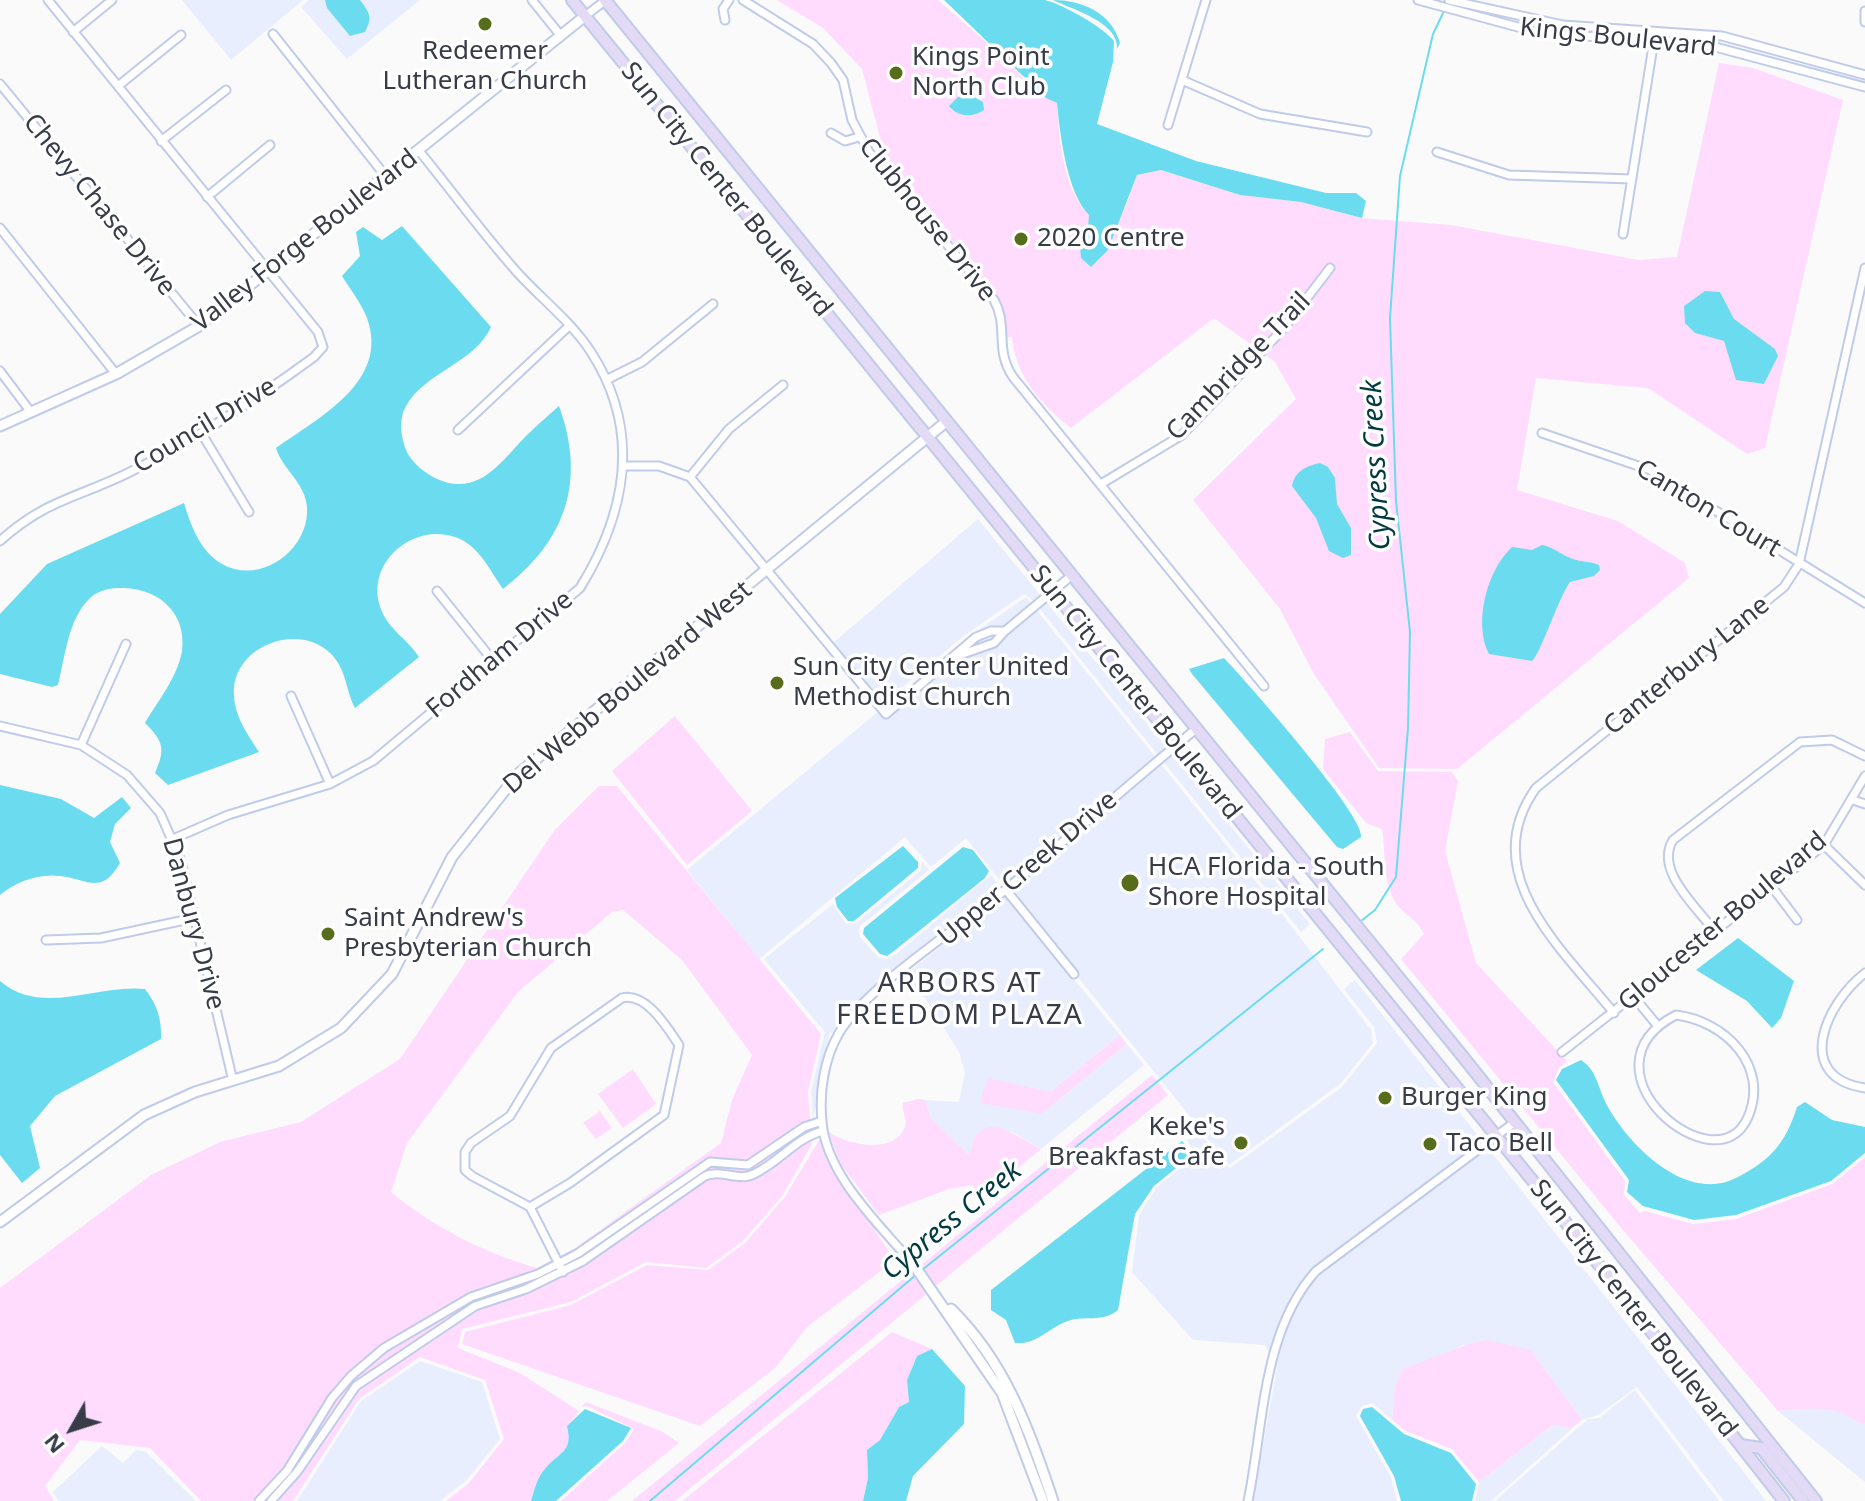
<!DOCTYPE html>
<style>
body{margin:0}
#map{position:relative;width:1865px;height:1501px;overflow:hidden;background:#fafafa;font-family:"Noto Sans",sans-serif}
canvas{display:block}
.north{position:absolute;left:32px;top:1389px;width:80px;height:80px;-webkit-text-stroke:6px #fff;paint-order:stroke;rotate:231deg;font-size:22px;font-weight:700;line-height:32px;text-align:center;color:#373c48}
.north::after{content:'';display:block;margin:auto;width:28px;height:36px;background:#373c48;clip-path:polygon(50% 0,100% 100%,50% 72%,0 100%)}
</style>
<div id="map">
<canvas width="1865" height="1501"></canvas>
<div class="north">N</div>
</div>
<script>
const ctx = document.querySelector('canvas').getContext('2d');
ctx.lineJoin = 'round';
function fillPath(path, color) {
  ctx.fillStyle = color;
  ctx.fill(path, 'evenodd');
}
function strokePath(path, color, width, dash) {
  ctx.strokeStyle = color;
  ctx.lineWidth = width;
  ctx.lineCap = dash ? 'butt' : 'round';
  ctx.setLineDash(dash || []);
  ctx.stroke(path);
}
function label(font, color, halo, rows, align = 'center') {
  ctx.font = font + ' "Noto Sans",sans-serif';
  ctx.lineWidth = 7;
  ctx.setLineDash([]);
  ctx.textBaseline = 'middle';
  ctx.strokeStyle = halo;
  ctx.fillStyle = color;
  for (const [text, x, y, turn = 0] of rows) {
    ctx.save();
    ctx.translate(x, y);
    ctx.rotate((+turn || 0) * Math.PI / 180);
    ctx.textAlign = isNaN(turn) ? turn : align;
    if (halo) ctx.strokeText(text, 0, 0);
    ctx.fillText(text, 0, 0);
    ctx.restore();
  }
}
fillPath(new Path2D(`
 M182,0H303L231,60Z
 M309,0H325L327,8L371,15L360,0H420L347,59L301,7Z
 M978,519L1041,596L1034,601L1024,594L965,635L883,703L833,643Z
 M1026,597L1282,914L1371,1030L1373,1043L1340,1084L1229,1165L966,838L931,867L905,837L759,959L687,870L967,638Z
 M1046,602L1167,748L1158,755L1039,608Z
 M1172,754L1310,924L1301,932L1163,761Z
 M922,862L929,870L860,926L859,936L878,957L887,959L896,954L991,875L1001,888L890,976L881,979L829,1035L813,1120L811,1092L825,1032L764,959L833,904L846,924L856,923L920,871Z
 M1005,896L1120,1035L1050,1092L1042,1093V1114L1127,1044L1144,1065L1041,1149L1011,1131L971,1157L931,1118L925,1100L959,1102L965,1072L959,1052L925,998L900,979Z
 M1355,980L1483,1142L1313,1269L1295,1288L1283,1312L1270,1355L1265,1345L1193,1340L1132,1272L1139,1215L1156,1188L1189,1161L1191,1147L1187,1141L1198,1132L1230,1168L1342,1087L1377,1043L1374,1027L1344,989Z
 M1488,1148L1754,1485L1766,1501H1724L1637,1387L1598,1415L1582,1420L1531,1350L1463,1345L1432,1360L1403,1368L1395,1386L1392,1420L1372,1403L1362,1406L1356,1416L1391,1477L1397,1501H1253L1283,1335L1302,1292L1319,1274Z
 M420,1361L482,1382L500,1439L467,1480L440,1501H297L361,1401Z
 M1635,1390L1719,1501H1495L1588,1419L1599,1418Z
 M1812,1407L1844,1412L1859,1423H1865V1482L1778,1411Z
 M1553,1425L1573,1428L1491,1501H1475L1479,1482Z
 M102,1446L123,1463L136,1450L146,1452L196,1501H58L53,1492Z`), '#e8eefd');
fillPath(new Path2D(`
 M777,0H938L1000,54L1035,90L1057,103C1059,138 1063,190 1089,215L1088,227L1123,213L1137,175L1161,170L1240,195L1301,202L1362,218L1451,225L1639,260L1677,257L1719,63L1753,68L1843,100L1765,448L1747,454L1648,388L1536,378L1517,490L1618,521L1685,563L1689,578L1457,769L1379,768L1314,674L1280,609L1193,500L1296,399L1275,362L1214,318L1071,428C1041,405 1015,375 1012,337L1005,338L1002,305L884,153L862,69L823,28Z
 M675,716L752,811L687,865L612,771Z
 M1350,732L1378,771L1452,772L1458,781L1445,851L1476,963L1567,1061L1559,1068L1553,1082L1625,1181L1624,1195L1640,1213L1645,1211L1693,1224L1736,1219L1832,1184L1865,1157V1423H1859C1835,1404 1807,1408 1778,1411L1617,1223L1401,959L1424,934C1418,920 1407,917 1398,906C1382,883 1386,855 1382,829L1366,823L1323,769L1325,739Z
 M599,786H617L821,1034L808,1092L812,1144L783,1195L743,1241L706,1268L646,1262L571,1302L462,1329L458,1348L520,1373L579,1411L568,1426C574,1453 558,1452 544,1470C537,1478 534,1491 531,1501H446L469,1483L504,1439L485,1380L420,1357L359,1399L293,1501H201L150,1448L80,1440L45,1486L54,1501H0V1288L151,1175L220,1142L301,1122L400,1059L554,831ZM623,910L682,960L752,1055L732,1100L721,1143L575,1248L537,1268C484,1253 433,1227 391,1192L407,1143L518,992L612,912Z
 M1120,1035L1127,1044L1042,1114L980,1103L988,1078L1050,1092Z
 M633,1069L656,1104L623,1128L598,1094Z
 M1152,1075L1168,1095L936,1286L920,1266Z
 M918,1099L925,1100L931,1118L970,1156C979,1104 1013,1135 1041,1149L983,1197L973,1185L949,1189L879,1215L840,1163L828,1131C842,1143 893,1157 905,1127C908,1118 901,1112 903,1103Z
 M600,1111L612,1128L596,1139L583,1123Z
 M821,1137L832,1168L876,1226L875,1231L895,1260L807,1327L776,1367L700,1426L462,1344L465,1332L571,1305L647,1265L708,1270L745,1243L785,1197Z
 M913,1271L929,1292L675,1501H632Z
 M892,1332L932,1349L917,1356L907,1380L909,1402L899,1407L880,1440L867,1450L868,1478L863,1501H682Z
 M1487,1340L1531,1350L1582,1420L1572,1428L1553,1425L1479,1482L1452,1449L1406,1431L1392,1420L1395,1386L1403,1368C1433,1360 1457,1345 1487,1340Z
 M586,1402L663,1432L679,1443L607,1501H561L625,1443L634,1429L587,1406L581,1407Z`), '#ffdcfe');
fillPath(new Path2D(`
 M360,0C370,13 373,17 365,32L350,36L327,8L325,0Z
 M944,0C971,0 1021,0 1045,0C1064,5 1103,27 1114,41L1113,62L1097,124L1196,161L1326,193H1356L1366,201L1362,218L1301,202L1240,195L1161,170L1137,175L1108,250L1091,267L1081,258L1079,236L1088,227L1089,215C1067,193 1060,135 1057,103L1046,98Z
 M1053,0C1082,0 1112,13 1120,43L1117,49C1119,22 1073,10 1053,0Z
 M972,96L983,102L984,110C972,118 958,117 949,106L958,97Z
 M402,226L491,327C475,363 425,372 406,406C398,420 401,440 408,454C414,464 425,473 435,478C479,499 501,461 527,435C537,425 548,416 559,406C586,480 567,540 503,589C491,572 482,552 464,541C422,518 368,556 379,603C385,628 408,639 419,657L355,708C345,689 347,669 330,653C296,621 230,648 234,696C235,717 248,735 259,752L168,785L155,773C166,748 163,741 145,723C158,701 178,676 182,651C187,613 159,589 124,588C111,588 100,589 90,598C68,619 65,657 58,685L52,687L0,674V614L47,564L184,503C191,526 200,551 222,564C261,586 310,549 307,507C305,482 282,469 276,448C318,418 390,382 367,318C361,303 350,289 342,276L360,256L356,232L363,227L382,240Z
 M1705,291L1720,292L1734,319L1775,349L1778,356L1764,384L1736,380L1724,341L1695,333L1685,323L1684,306Z
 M1320,463L1328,467L1335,478L1337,504L1351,528V555L1343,558L1329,551L1316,518L1292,486C1295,471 1306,466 1320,463Z
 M1542,545C1554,547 1561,555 1573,559C1582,562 1590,561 1599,565L1600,570L1594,576L1570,582C1558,599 1541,653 1532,661L1489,654C1473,623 1487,570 1512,547L1532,550Z
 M1224,658C1245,680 1366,817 1361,837L1343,849L1337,847L1192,674L1189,669Z
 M0,785L61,799L94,818L122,797L131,808L115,824L110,842L120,863C101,896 88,879 60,876C39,873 15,882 0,895Z
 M903,846L918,862V868L854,921H848L837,907L835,898Z
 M963,847L973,850L989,871L985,878L894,951L887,956L880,954L863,934L864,928Z
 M1738,938L1794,981L1781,1018L1772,1028L1747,1001L1696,970Z
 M0,981C42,1017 96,984 145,989C157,1004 162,1020 161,1039L55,1096L30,1126L40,1168L22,1183L0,1155Z
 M1581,1060C1598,1071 1598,1090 1608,1107C1630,1146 1686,1203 1736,1178C1771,1160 1785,1144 1797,1107L1805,1102L1832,1120L1865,1127V1153L1831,1181L1736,1215L1694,1220L1643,1206L1627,1192L1629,1180L1556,1080L1562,1069Z
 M1182,1141L1188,1148L1186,1160L1154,1186L1135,1214L1118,1310C1103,1323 1084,1315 1068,1321C1048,1328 1037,1345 1015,1343L1006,1320L991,1310V1290Z
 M932,1349L965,1386L964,1424L913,1476L906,1501H863L868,1478L867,1450L880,1440L899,1407L909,1402L907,1380L917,1356Z
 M1372,1407L1404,1434L1451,1453L1476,1484L1472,1501H1401L1394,1476L1360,1416L1363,1409Z
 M585,1409L631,1428L623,1441L556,1501H531C534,1491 537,1478 544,1470C558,1452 574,1453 567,1426Z`), '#6bdcef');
strokePath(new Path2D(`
 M1361,921L1375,910L1396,877L1408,728L1410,632L1396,501L1390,318L1400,176L1433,34L1444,11
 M922,1270L1323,949
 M650,1501L917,1274`), '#6bdcef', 2);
const minor = new Path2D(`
 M532,0L561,36
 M743,0L813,44L831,63L843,80L852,120L869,152L994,300C1009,327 994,349 1013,377L1264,686
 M1418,0L1540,33L1704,44L1865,87
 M1449,0L1563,25L1722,36L1865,75
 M1865,11V22
 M585,16L606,0
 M725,20L723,9L729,0
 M73,32L112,0
 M273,34L387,178
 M1182,80L1260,114L1367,132
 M0,84L199,326
 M118,86L181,35
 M1168,125L1206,0
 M831,133L845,141L859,137
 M161,141L226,90
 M1437,152L1509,175L1632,179
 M207,197L270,145
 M0,228L116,374
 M1623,234L1654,40
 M0,371L30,411
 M606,380L642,362L713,304
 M458,430L569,326
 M1542,433L1650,470L1865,603
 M202,434L249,512
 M623,466H659L690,477L886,714L976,637L991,631H1005L994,643L957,656
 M690,477L729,429L783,385
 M1101,484L1182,435L1284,328L1330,268
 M0,541C45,500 77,498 128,473C195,440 254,401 314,357L323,347L318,332L48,0
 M437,591L494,662
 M1005,631L1071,576
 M291,696L330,784
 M0,726L81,745L127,775L160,813L181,861L233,1081
 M81,745L126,644
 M1853,800L1865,804
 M173,839L228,815L330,784L373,761L580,588C626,513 642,431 591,352C571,321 540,298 516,271C482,233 452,191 420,152
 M1824,845L1865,885
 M1772,887L1797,920
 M1006,890L1074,974
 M1715,932C1698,908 1654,871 1673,840L1800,742L1832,740L1865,756
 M46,940L101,938L194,918
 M1865,973C1826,1003 1792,1077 1865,1088
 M1634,997L1657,1025
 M1614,1013C1562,949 1475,873 1536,788L1784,587L1799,564L1865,268
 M1676,1015C1725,1021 1770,1066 1748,1117C1717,1190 1572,1069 1676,1015Z
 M1562,1052L1824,845L1865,776
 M530,1207L570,1183L664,1115L679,1045C667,1027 646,992 622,998L551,1048L510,1116L471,1143L465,1152V1170L472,1176L530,1207L563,1272
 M916,1268C882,1226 827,1178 822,1122C819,1092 824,1059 839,1033C866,987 960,927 1005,890C1069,838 1131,782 1196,729
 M259,1501L287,1471L332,1398L351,1376L384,1348L471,1297L538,1274L577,1254L710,1162L748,1165L804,1127L822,1121
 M271,1501L297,1472L356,1386L475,1306L526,1289L583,1261L705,1176C722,1169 738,1182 754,1174C780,1162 795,1138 823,1131
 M1248,1501C1264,1424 1262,1331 1316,1271L1515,1122`);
const tertiary = new Path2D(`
 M0,426L116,374L199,326L585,16
 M0,1222L144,1115L195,1092L279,1066L341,1028L392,974L452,857L518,774L947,421
 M916,1268L1002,1393L1043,1501
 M951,1309C1006,1363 1029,1430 1053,1501`);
const secondary = new Path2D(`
 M572,0L1541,1191L1784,1501
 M605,0L1464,1058L1816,1501
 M1741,1445L1761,1448L1803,1501`);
strokePath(minor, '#c0cbe9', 11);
strokePath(tertiary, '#c0cbe9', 13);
strokePath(secondary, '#c0cbe9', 14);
strokePath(minor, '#fff', 7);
strokePath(tertiary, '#fff', 9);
strokePath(secondary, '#e3daf6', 10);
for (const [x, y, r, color] of [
 [485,24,8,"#586d1c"],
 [896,73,8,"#586d1c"],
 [1021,239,8,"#586d1c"],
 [777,683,8,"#586d1c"],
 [1130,883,10,"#586d1c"],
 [328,934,8,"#586d1c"],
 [1385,1098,8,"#586d1c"],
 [1241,1143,8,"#586d1c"],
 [1430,1144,8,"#586d1c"]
]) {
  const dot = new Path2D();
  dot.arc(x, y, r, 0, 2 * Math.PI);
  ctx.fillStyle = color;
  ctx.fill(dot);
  strokePath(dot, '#fff', 3);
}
label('26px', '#373c48', '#fff', [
 ["Kings Boulevard",1618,38,6],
 ["Sun City Center Boulevard",726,190,51],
 ["Chevy Chase Drive",99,205,51],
 ["Clubhouse Drive",927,220,51],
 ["Valley Forge Boulevard",305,241,-38],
 ["Cambridge Trail",1239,367,-46],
 ["Council Drive",205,426,-31],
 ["Canton Court",1708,509,31],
 ["Fordham Drive",500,655,-40],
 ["Canterbury Lane",1687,666,-39],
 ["Del Webb Boulevard West",628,688,-40],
 ["Sun City Center Boulevard",1135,693,51],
 ["Upper Creek Drive",1028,869,-40],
 ["Gloucester Boulevard",1723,922,-40],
 ["Danbury Drive",193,924,75],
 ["Sun City Center Boulevard",1633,1309,52]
]);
label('26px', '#373c48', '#fff', [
 ["Redeemer",485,52,"center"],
 ["Lutheran Church",485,82,"center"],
 ["Kings Point",912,58],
 ["North Club",912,88],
 ["2020 Centre",1037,239],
 ["Sun City Center United",793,668],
 ["Methodist Church",793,698],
 ["HCA Florida - South",1148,868],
 ["Shore Hospital",1148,898],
 ["Saint Andrew's",344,919],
 ["Presbyterian Church",344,949],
 ["Burger King",1401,1098],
 ["Keke's",1225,1128,"right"],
 ["Breakfast Cafe",1225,1158,"right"],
 ["Taco Bell",1446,1144]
], 'left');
label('italic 28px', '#023a42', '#fff', [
 ["Cypress Creek",1377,465,-93],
 ["Cypress Creek",952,1221,-39]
]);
ctx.letterSpacing = '2px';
label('28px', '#373c48', '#fff', [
 ["ARBORS AT",960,984],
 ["FREEDOM PLAZA",960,1016]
]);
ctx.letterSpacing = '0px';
</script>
